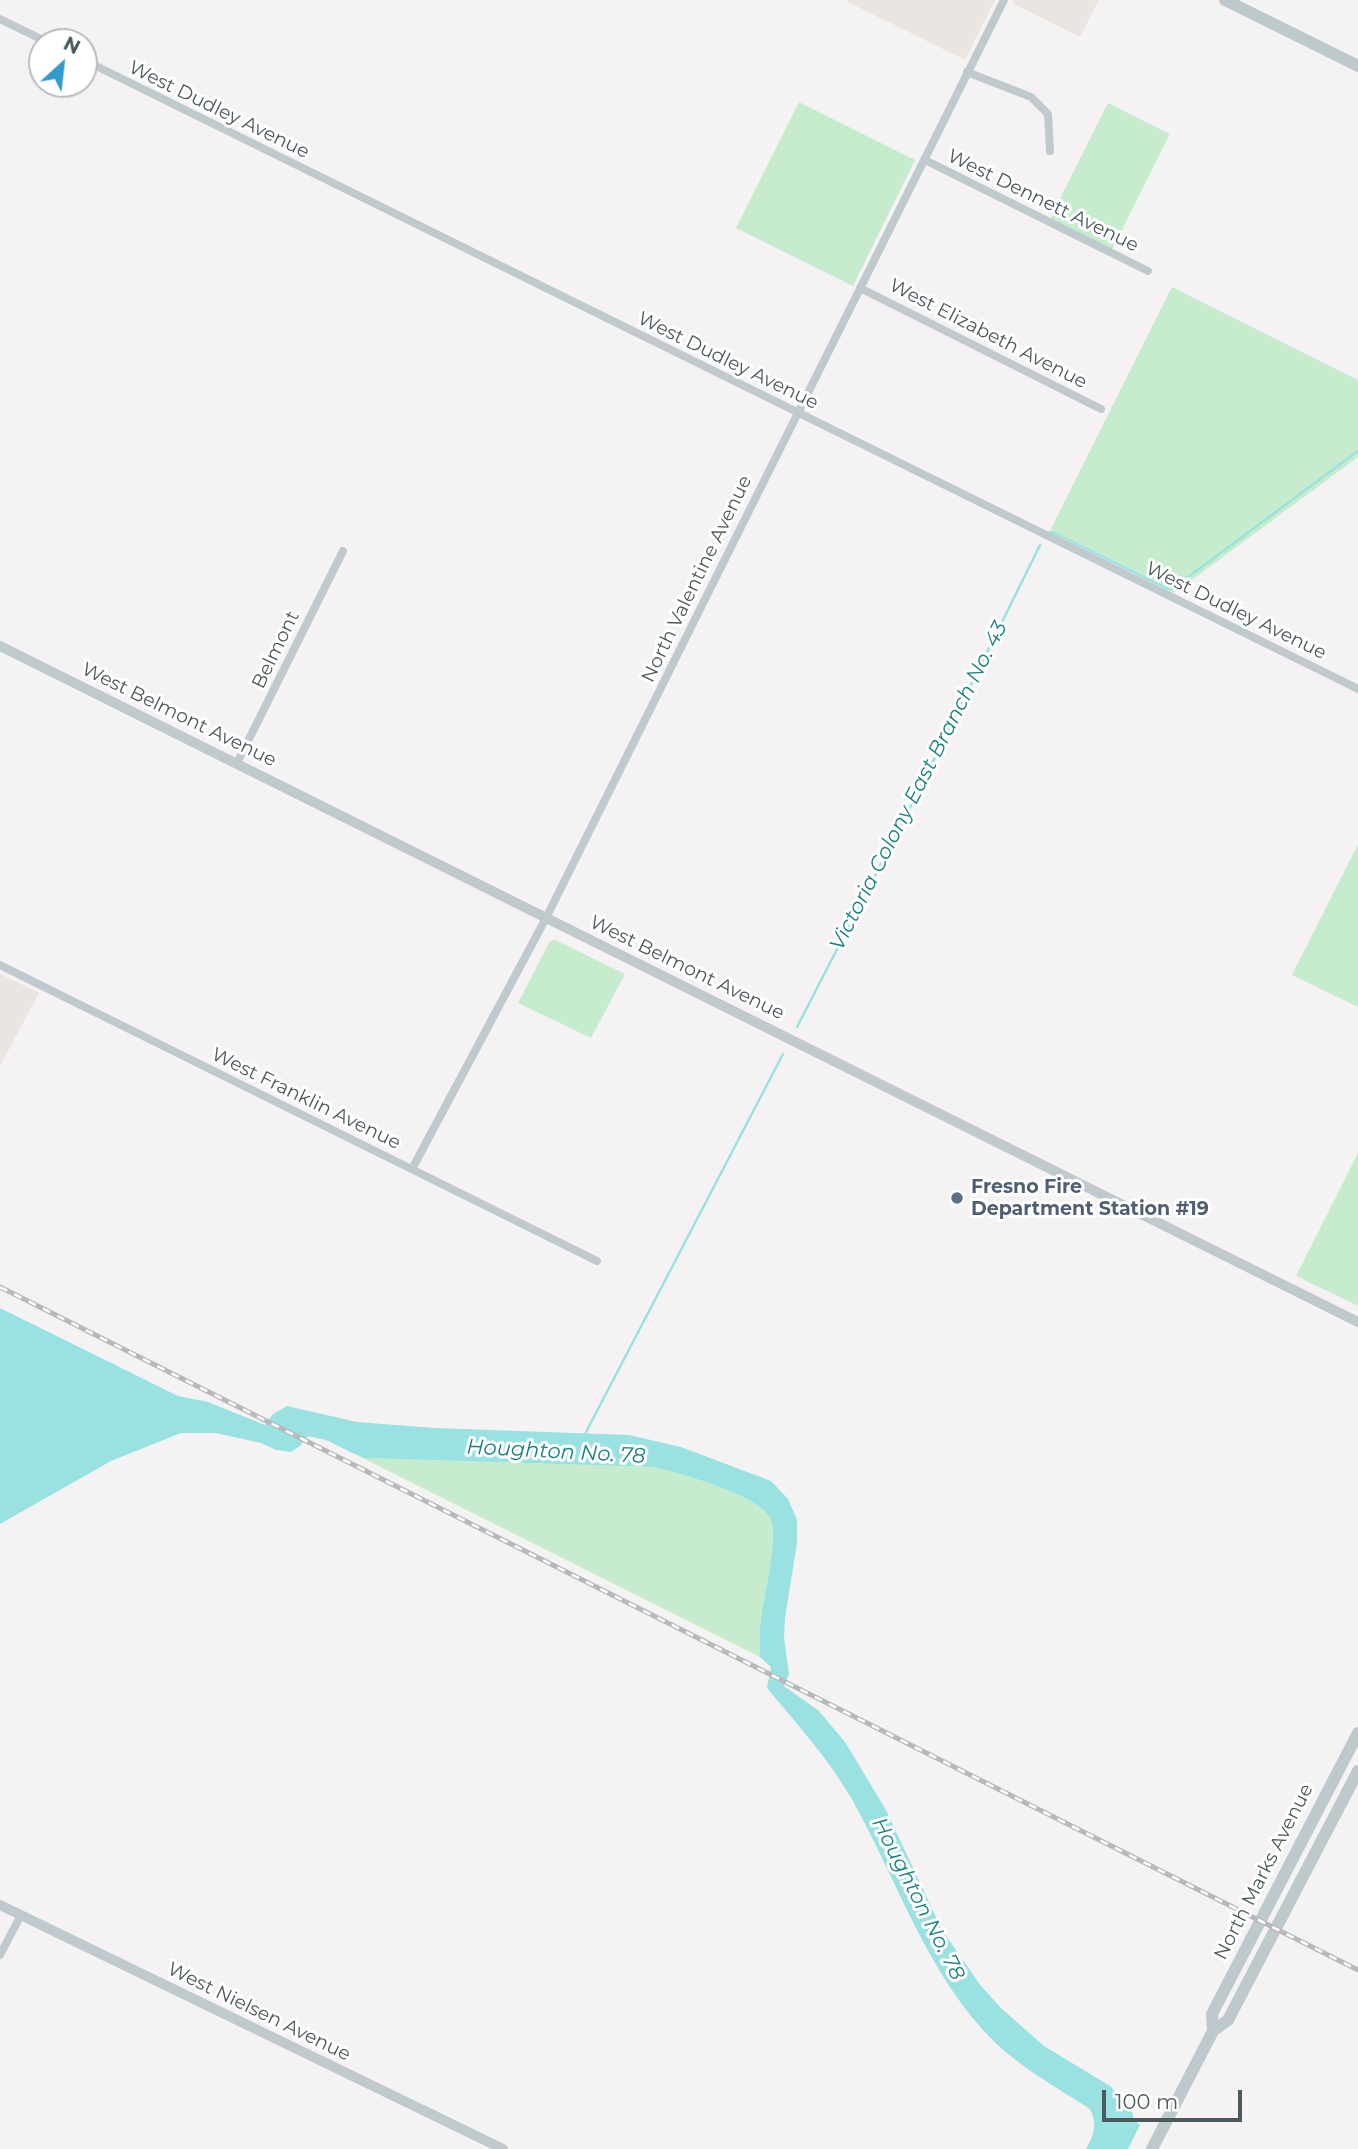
<!DOCTYPE html>
<style>
body{margin:0}
#map{position:relative;width:1358px;height:2149px;overflow:hidden;background:#f4f2f3;font-family:Montserrat,sans-serif}
canvas{display:block}
.north{position:absolute;left:28px;top:28px;width:70px;height:70px;box-sizing:border-box;background:#fff;border:2px solid #b7bdbe;border-radius:50%;rotate:27deg;font-size:19px;font-weight:700;line-height:28px;text-align:center;color:#4c595d}
.north::after{content:'';display:block;margin:auto;width:24px;height:32px;background:#319bcf;clip-path:polygon(50% 0,100% 100%,50% 72%,0 100%)}
.scale{position:absolute;left:1102px;top:2090px;width:140px;height:32px;box-sizing:border-box;border:4px solid #4c595d;border-top:0;padding-left:9px;font-size:21px;line-height:24px;white-space:nowrap;color:#4c595d;-webkit-text-stroke:5px #fff;paint-order:stroke}
</style>
<div id="map">
<canvas width="1358" height="2149"></canvas>
<div class="north">N</div>
<div class="scale">100 m</div>
</div>
<script>
const ctx = document.querySelector('canvas').getContext('2d');
ctx.lineJoin = 'round';
function fillPath(path, color) {
  ctx.fillStyle = color;
  ctx.fill(path, 'evenodd');
}
function strokePath(path, color, width, dash) {
  ctx.strokeStyle = color;
  ctx.lineWidth = width;
  ctx.lineCap = dash ? 'butt' : 'round';
  ctx.setLineDash(dash || []);
  ctx.stroke(path);
}
function label(font, color, halo, rows, align = 'center') {
  ctx.font = font + ' Montserrat,sans-serif';
  ctx.lineWidth = 6;
  ctx.setLineDash([]);
  ctx.textBaseline = 'middle';
  ctx.strokeStyle = halo;
  ctx.fillStyle = color;
  for (const [text, x, y, turn = 0] of rows) {
    ctx.save();
    ctx.translate(x, y);
    ctx.rotate((+turn || 0) * Math.PI / 180);
    ctx.textAlign = isNaN(turn) ? turn : align;
    if (halo) ctx.strokeText(text, 0, 0);
    ctx.fillText(text, 0, 0);
    ctx.restore();
  }
}
fillPath(new Path2D(`
 M849,0H995L965,60L848,2Z
 M1014,0H1099L1080,37L1012,3Z
 M0,974L39,993L0,1066Z`), '#eae5e0');
fillPath(new Path2D(`
 M799,102L915,160L853,286L736,228Z
 M1108,103L1170,134L1109,256L1047,225Z
 M1172,287L1358,380V457L1174,593L1050,531Z
 M1358,844V1007L1292,975Z
 M555,940L625,974L591,1038L518,1003L550,941Z
 M1358,1153V1306L1296,1276Z
 M363,1458L654,1467C681,1474 758,1494 770,1518C780,1538 761,1604 760,1630C759,1639 760,1648 760,1657Z`), '#c7ebcd');
fillPath(new Path2D(`
 M0,1308L178,1396L208,1402L265,1425L273,1414L287,1406L357,1422L435,1428L629,1435L681,1447L771,1481L788,1499L797,1520V1543L785,1618L784,1638L789,1674L784,1686L819,1711L845,1742L886,1810L942,1930L981,1986L1002,2009L1044,2046L1110,2086L1131,2109L1135,2121L1140,2125L1128,2149H1086C1094,2134 1098,2125 1090,2109C1053,2085 1012,2063 983,2030C922,1962 895,1875 851,1798C828,1758 796,1723 767,1688L771,1667L760,1657C760,1648 759,1639 760,1630C761,1605 780,1538 770,1518C758,1494 681,1474 654,1467L363,1458L326,1440L308,1436L300,1446L291,1452L276,1450L261,1443L216,1433H181L111,1461L0,1524Z`), '#9ae2e1');
strokePath(new Path2D(`
 M1047,532L1054,533L1166,588L1172,589L1358,451
 M797,1027L919,790L1040,545
 M584,1436L783,1054`), '#9ae2e1', 2.5);
strokePath(new Path2D(`
 M0,19L47,42
 M84,60L1358,689
 M967,72L1031,97L1048,114L1050,151
 M925,160L1148,271
 M860,288L1101,409
 M237,763L343,551
 M0,965L597,1261
 M412,1169L546,918L1004,0
 M0,1955L21,1915`), '#c0c9cd', 8);
strokePath(new Path2D(`
 M0,646L1358,1322
 M0,1905L503,2149`), '#c0c9cd', 10);
strokePath(new Path2D(`
 M1225,0L1358,66
 M1213,2031L1212,2014L1358,1733
 M1152,2149L1213,2031L1228,2020L1358,1771`), '#bec9ce', 12);
const rail = new Path2D(`
 M0,1287L1358,1970`);
strokePath(rail, '#b5b9bb', 5);
strokePath(rail, '#fff', 2.5, [8]);
for (const [x, y, r, color] of [
 [957,1198,7,"#5c6f8a"]
]) {
  const dot = new Path2D();
  dot.arc(x, y, r, 0, 2 * Math.PI);
  ctx.fillStyle = color;
  ctx.fill(dot);
  strokePath(dot, '#fff', 2.5);
}
label('19px', '#4c595d', '#fff', [
 ["West Dudley Avenue",219,110,26],
 ["West Dennett Avenue",1043,201,26],
 ["West Elizabeth Avenue",988,334,27],
 ["West Dudley Avenue",728,361,26],
 ["North Valentine Avenue",697,579,-64],
 ["West Dudley Avenue",1236,611,26],
 ["Belmont",276,650,-64],
 ["West Belmont Avenue",179,715,26],
 ["West Belmont Avenue",687,968,26],
 ["West Franklin Avenue",306,1099,26],
 ["North Marks Avenue",1264,1872,-63],
 ["West Nielsen Avenue",259,2012,26]
]);
label('bold 19px', '#4e5e75', '#fff', [
 ["Fresno Fire",971,1187],
 ["Department Station #19",971,1209]
], 'left');
label('italic 21px', '#1c827f', '#fff', [
 ["Victoria Colony East Branch No. 43",919,786,-63],
 ["Houghton No. 78",556,1452,3],
 ["Houghton No. 78",918,1899,63]
]);
</script>
